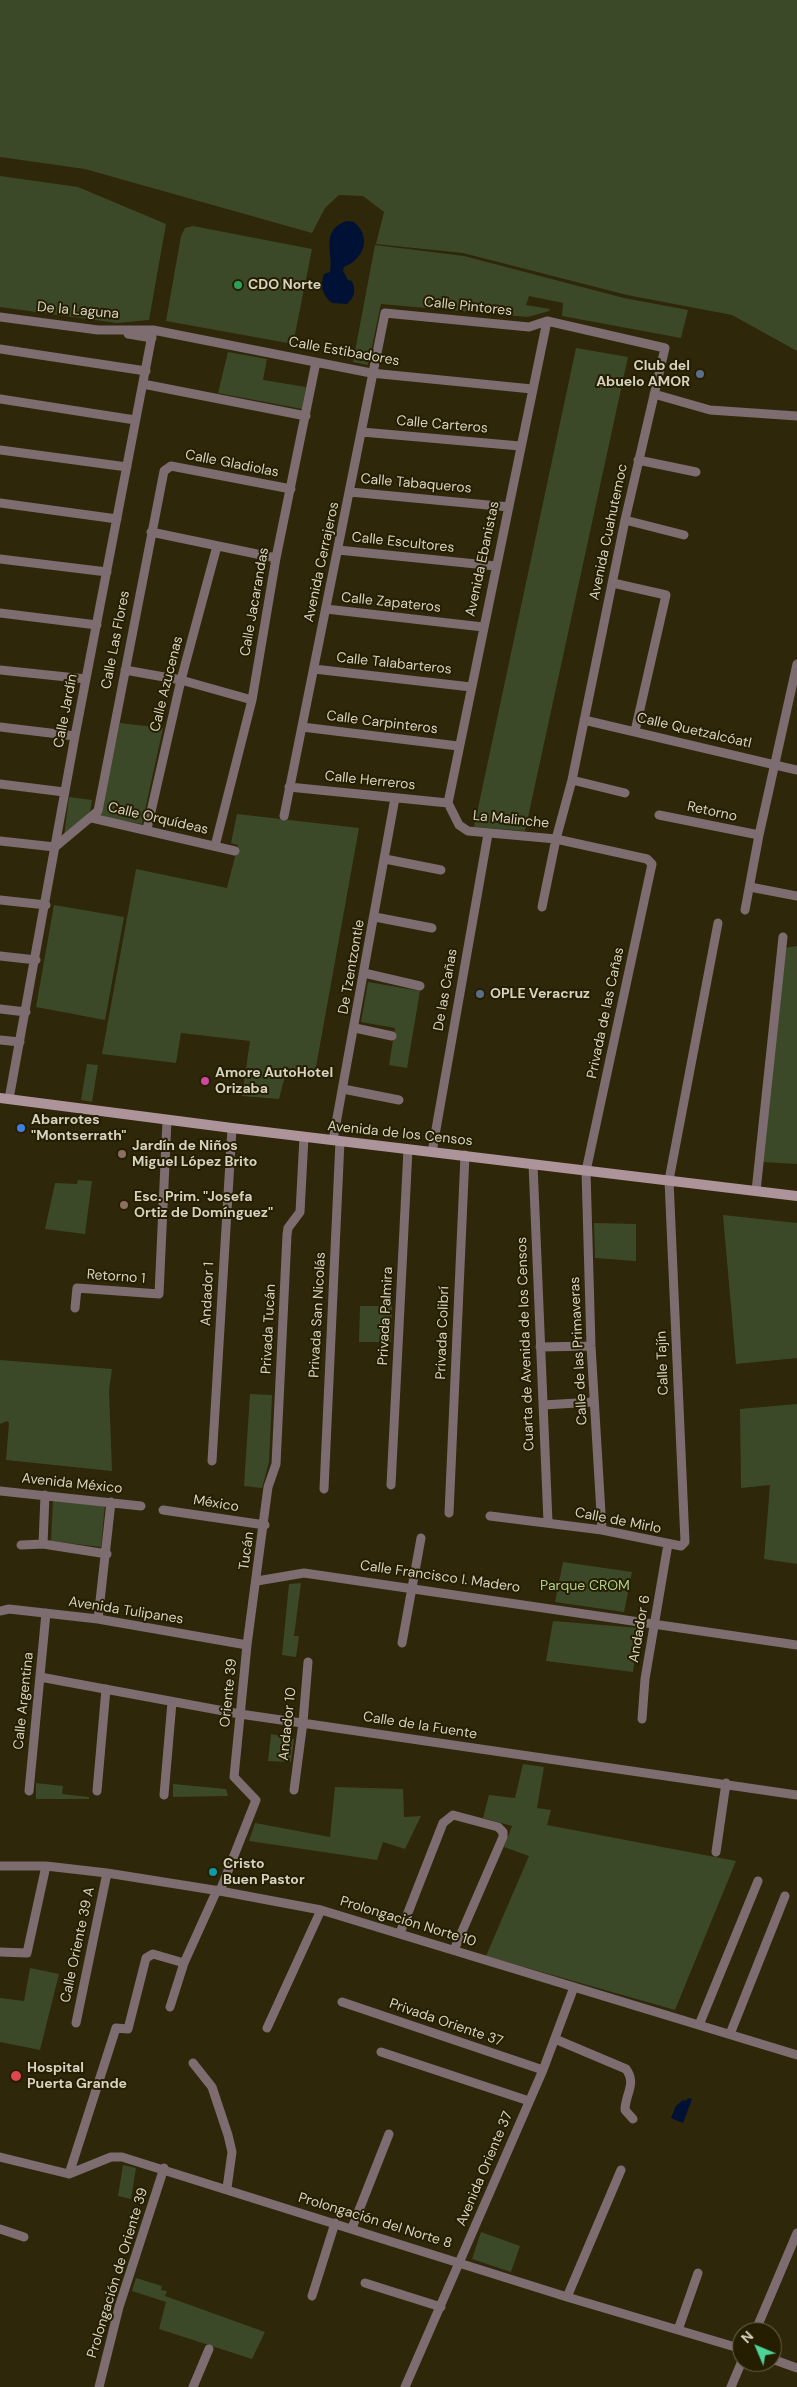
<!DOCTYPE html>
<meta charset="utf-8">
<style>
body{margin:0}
#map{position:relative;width:797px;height:2387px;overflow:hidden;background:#2f2709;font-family:"DM Sans",sans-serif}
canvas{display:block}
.north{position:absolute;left:732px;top:2322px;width:50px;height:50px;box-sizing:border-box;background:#251e01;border:1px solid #6c664e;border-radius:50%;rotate:315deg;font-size:14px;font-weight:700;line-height:20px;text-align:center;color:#d6d2c1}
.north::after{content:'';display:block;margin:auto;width:18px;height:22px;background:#4ed399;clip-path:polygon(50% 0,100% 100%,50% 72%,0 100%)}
</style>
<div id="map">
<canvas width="797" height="2387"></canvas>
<div class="north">N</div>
</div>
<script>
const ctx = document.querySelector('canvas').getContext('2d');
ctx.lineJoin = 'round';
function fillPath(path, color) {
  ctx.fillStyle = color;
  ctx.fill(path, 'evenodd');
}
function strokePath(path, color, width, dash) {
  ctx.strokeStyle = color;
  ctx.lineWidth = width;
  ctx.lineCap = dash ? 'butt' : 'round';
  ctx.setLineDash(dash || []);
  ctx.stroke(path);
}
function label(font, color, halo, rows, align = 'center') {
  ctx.font = font + ' "DM Sans",sans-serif';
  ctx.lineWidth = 4;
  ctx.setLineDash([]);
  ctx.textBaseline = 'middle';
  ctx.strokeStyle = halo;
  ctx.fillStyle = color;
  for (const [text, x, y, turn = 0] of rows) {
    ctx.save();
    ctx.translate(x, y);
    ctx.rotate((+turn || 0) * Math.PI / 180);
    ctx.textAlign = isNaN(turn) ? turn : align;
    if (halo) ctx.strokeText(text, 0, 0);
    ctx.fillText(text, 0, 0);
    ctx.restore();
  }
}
fillPath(new Path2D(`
 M0,0H797V351L732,315L627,295L463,253L376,244L384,212L363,196L339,195L325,208L312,233L85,169L0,157Z
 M0,176L78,187L166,224L149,320L117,323L0,307Z
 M193,226L312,249L293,344L166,321L181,236L185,228Z
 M375,245L464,256L624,298L688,310L681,338L562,316L563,303L529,296L526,305L550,309L549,311L528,317L381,304L368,365L353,362Z
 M576,348L628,357L525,831L474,827Z
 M228,352L267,359L263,380L306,387L302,409L218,393Z
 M120,723L163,728L142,824L100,817Z
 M69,797L92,800L90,812L64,836Z
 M237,814L359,828L314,1078L285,1076L279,1099L242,1096L250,1041L181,1033L176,1063L102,1054L136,869L227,888L238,845L231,843Z
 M54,905L124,917L105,1020L36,1007Z
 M797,946V1164L763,1162L785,948Z
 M368,982L420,991L407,1068L389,1065L395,1028L361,1022Z
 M87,1064L98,1065L92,1102L81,1100Z
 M78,1180L92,1181L85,1234L45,1229L55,1183L77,1184Z
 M723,1215L797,1223V1358L736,1364Z
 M594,1223L636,1224V1261L595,1258Z
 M360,1306H392L391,1342H359Z
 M0,1360L112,1369L109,1390L112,1471L6,1460L9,1423L7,1421L0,1424Z
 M250,1394L272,1395L269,1462L262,1488L244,1486Z
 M797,1404V1564L764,1559L770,1485L741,1488L740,1409Z
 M53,1500L105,1504L101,1547L51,1541Z
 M563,1562L632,1572L624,1612L555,1602Z
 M301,1583L294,1636H299L296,1657L282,1655L289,1584Z
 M553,1621L639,1628L633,1672L546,1661Z
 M271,1734L294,1739L291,1762L268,1761Z
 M523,1764L544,1767L537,1808L551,1810L547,1825L736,1861L675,2010L486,1956L529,1856L504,1847L512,1826L483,1818L489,1795L515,1798Z
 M36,1783L63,1786L62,1794L89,1797V1799H36Z
 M173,1784L226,1789L228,1796L173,1797Z
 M335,1787L403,1789L404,1817L421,1816L405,1849L383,1842L377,1860L249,1841L255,1823L330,1837Z
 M30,1968L59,1974L40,2050L0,2042V1998L24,2001Z
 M123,2165L136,2168L131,2199L118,2196Z
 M481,2232L520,2246L511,2272L472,2259Z
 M136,2278L162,2286L161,2290L167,2291L165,2296L265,2332L252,2359L159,2329L166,2302L132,2291Z`), '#3c4928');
fillPath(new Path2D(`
 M347,221L354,222C372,237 364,259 344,267L343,271L348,280L352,281C356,292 355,296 347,304L332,303C322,295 320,286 324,274L330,272C334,254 319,230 347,221Z
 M688,2098L692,2099L683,2123L671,2118L676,2106L683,2100L686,2101Z`), '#001136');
strokePath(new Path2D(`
 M0,317L98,330H153L371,373L532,389
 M128,334L152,338
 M0,349L146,371
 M143,384L306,416
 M654,394L710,410L797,416
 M0,399L135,420
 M362,432L520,446
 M0,450L127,467
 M638,460L696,472
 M350,492L509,507
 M0,503L117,519
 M625,520L684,535
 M151,532L276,558
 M338,550L496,566
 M0,559L107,572
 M613,583L666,595L635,731
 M326,609L483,627
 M0,613L97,625
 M314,669L471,687
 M0,670L86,679
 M125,670L181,680L252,700
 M584,720L797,770
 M0,727L75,736
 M302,727L458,746
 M572,780L625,793
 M0,784L64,792
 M289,787L448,803
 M448,803L459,825L468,831L556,839L647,859L652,864L586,1171L591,1346L602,1530
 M448,803L547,321
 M659,815L759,835
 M284,816L385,313L529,327L547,321
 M92,818L235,851
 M147,829L181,680L217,546
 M0,841L55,847L98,811L164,471L171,466L291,489
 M215,846L252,700L276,558L316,362
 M385,859L441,870
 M750,887L797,896
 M0,900L46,905
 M542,907L556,839L572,780L625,520L665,348L547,321
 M745,910L759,835L797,664
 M375,917L432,928
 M0,956L36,960
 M364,973L420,986
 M0,1009L26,1012
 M355,1028L392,1036
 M0,1040L20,1042
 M343,1089L399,1100
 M9,1099L75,736L153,330
 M333,1140L395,798
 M432,1152L488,834
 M533,1164L548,1522
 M756,1191L783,937
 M75,1308L77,1288L159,1294L167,1120
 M540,1347L591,1346
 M543,1405L594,1402
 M212,1461L232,1128
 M391,1485L408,1149
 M324,1489L340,1141
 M0,1491L141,1506
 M163,1510L265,1525
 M449,1513L465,1155
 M490,1516L602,1530L681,1546L685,1542L669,1180L718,923
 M43,1544L45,1495
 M21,1545L43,1544L107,1554
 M257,1581L304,1573L797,1645
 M0,1611L9,1609L98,1619L247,1645
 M98,1619L111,1502
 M402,1643L421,1538
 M40,1677L240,1714L797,1795
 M642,1719L645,1679L668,1544
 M294,1790L303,1722L308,1662
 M29,1791L46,1613
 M97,1791L106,1689
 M164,1795L172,1702
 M716,1852L726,1783
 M0,1866H46L107,1873L220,1891L321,1910L797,2055
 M220,1891L256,1800L234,1777L247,1645L268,1487L276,1464L287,1235L288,1228L300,1212L304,1137
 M400,1933L443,1823L453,1815L498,1827L503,1832V1837L454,1950
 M0,1952L27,1953L46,1866
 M342,2002L543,2070
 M170,2007L184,1963L217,1890
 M76,2023L107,1873
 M699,2025L758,1881
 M267,2028L321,1910
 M730,2034L785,1896
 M555,2039L626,2069C637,2084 625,2094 625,2110L633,2119
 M381,2052L529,2101
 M193,2063L212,2087L228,2135L232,2152L227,2188
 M0,2157L69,2174L111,2157H122L567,2297L742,2349
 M69,2174L116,2028L128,2029L146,1958L153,1954L184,1963
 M352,2228L389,2134
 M0,2229L24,2237
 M365,2283L441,2307
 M312,2296L335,2223
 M567,2297L621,2170
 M678,2330L698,2273
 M755,2332L797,2233
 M772,2359L797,2368
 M99,2387L119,2307L164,2168
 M193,2387L209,2349
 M405,2387L543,2070L574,1987
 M731,2387L742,2361`), '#7d6d70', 9);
strokePath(new Path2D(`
 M0,1098L232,1128L797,1196`), '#ad939a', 10);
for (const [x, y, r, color] of [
 [238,285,5,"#2e9e5b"],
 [700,374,5,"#5c6f8a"],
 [480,994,5,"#5c6f8a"],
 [205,1081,5,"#d1479c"],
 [21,1128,5,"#3f7fe0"],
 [122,1154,5,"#8d6e63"],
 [124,1205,5,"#8d6e63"],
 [213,1872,5,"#0f9aa8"],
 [16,2076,6,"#e0444e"]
]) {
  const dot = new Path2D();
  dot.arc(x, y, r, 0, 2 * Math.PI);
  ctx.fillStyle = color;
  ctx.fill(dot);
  strokePath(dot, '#251e01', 2);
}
label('bold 14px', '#d6d2c1', '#251e01', [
 ["CDO Norte",248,285],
 ["Club del",690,366,"right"],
 ["Abuelo AMOR",690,382,"right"],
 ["OPLE Veracruz",490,994],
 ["Amore AutoHotel",215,1073],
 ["Orizaba",215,1089],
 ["Abarrotes",31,1120],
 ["\"Montserrath\"",31,1136],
 ["Jardín de Niños",132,1146],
 ["Miguel López Brito",132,1162],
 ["Esc. Prim. \"Josefa",134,1197],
 ["Ortiz de Domínguez\"",134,1213],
 ["Cristo",223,1864],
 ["Buen Pastor",223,1880],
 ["Hospital",27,2068],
 ["Puerta Grande",27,2084]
], 'left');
label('14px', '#d6d2c1', '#251e01', [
 ["Calle Pintores",468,307,6],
 ["De la Laguna",78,311,5],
 ["Calle Estibadores",344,352,10],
 ["Calle Carteros",442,425,5],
 ["Calle Gladiolas",232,464,11],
 ["Calle Tabaqueros",416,484,5],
 ["Avenida Cuahutemoc",609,532,-78],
 ["Calle Escultores",403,543,6],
 ["Avenida Ebanistas",483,559,-78],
 ["Avenida Cerrajeros",322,562,-78],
 ["Calle Jacarandas",255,602,-80],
 ["Calle Zapateros",391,603,6],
 ["Calle Las Flores",116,640,-79],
 ["Calle Talabarteros",394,664,6],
 ["Calle Azucenas",167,684,-76],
 ["Calle Jardín",66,711,-79],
 ["Calle Carpinteros",382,723,7],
 ["Calle Quetzalcóatl",694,731,13],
 ["Calle Herreros",370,781,6],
 ["Retorno",712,812,12],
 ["Calle Orquídeas",158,819,13],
 ["La Malinche",511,820,6],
 ["De Tzentzontle",352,967,-80],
 ["De las Cañas",446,990,-80],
 ["Privada de las Cañas",606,1013,-78],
 ["Avenida de los Censos",400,1134,6],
 ["Retorno 1",116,1277,4],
 ["Andador 1",208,1294,-87],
 ["Privada San Nicolás",318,1315,-87],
 ["Privada Palmira",386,1316,-87],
 ["Privada Tucán",269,1329,-87],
 ["Privada Colibrí",443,1333,-88],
 ["Cuarta de Avenida de los Censos",526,1344,-92],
 ["Calle de las Primaveras",579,1351,-93],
 ["Calle Tajín",663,1363,-92],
 ["Avenida México",72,1484,6],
 ["México",216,1504,9],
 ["Calle de Mirlo",618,1521,11],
 ["Tucán",247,1551,-82],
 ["Calle Francisco I. Madero",440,1577,8],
 ["Avenida Tulipanes",126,1611,9],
 ["Andador 6",640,1629,-80],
 ["Oriente 39",229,1693,-84],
 ["Calle Argentina",24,1701,-84],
 ["Andador 10",288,1724,-84],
 ["Calle de la Fuente",420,1726,9],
 ["Prolongación Norte 10",408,1922,17],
 ["Calle Oriente 39 A",78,1945,-78],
 ["Privada Oriente 37",446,2023,19],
 ["Avenida Oriente 37",485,2169,-67],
 ["Prolongación del Norte 8",375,2221,17],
 ["Prolongación de Oriente 39",118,2273,-73]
]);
label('14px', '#b1d082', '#251e01', [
 ["Parque CROM",585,1586]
]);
</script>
